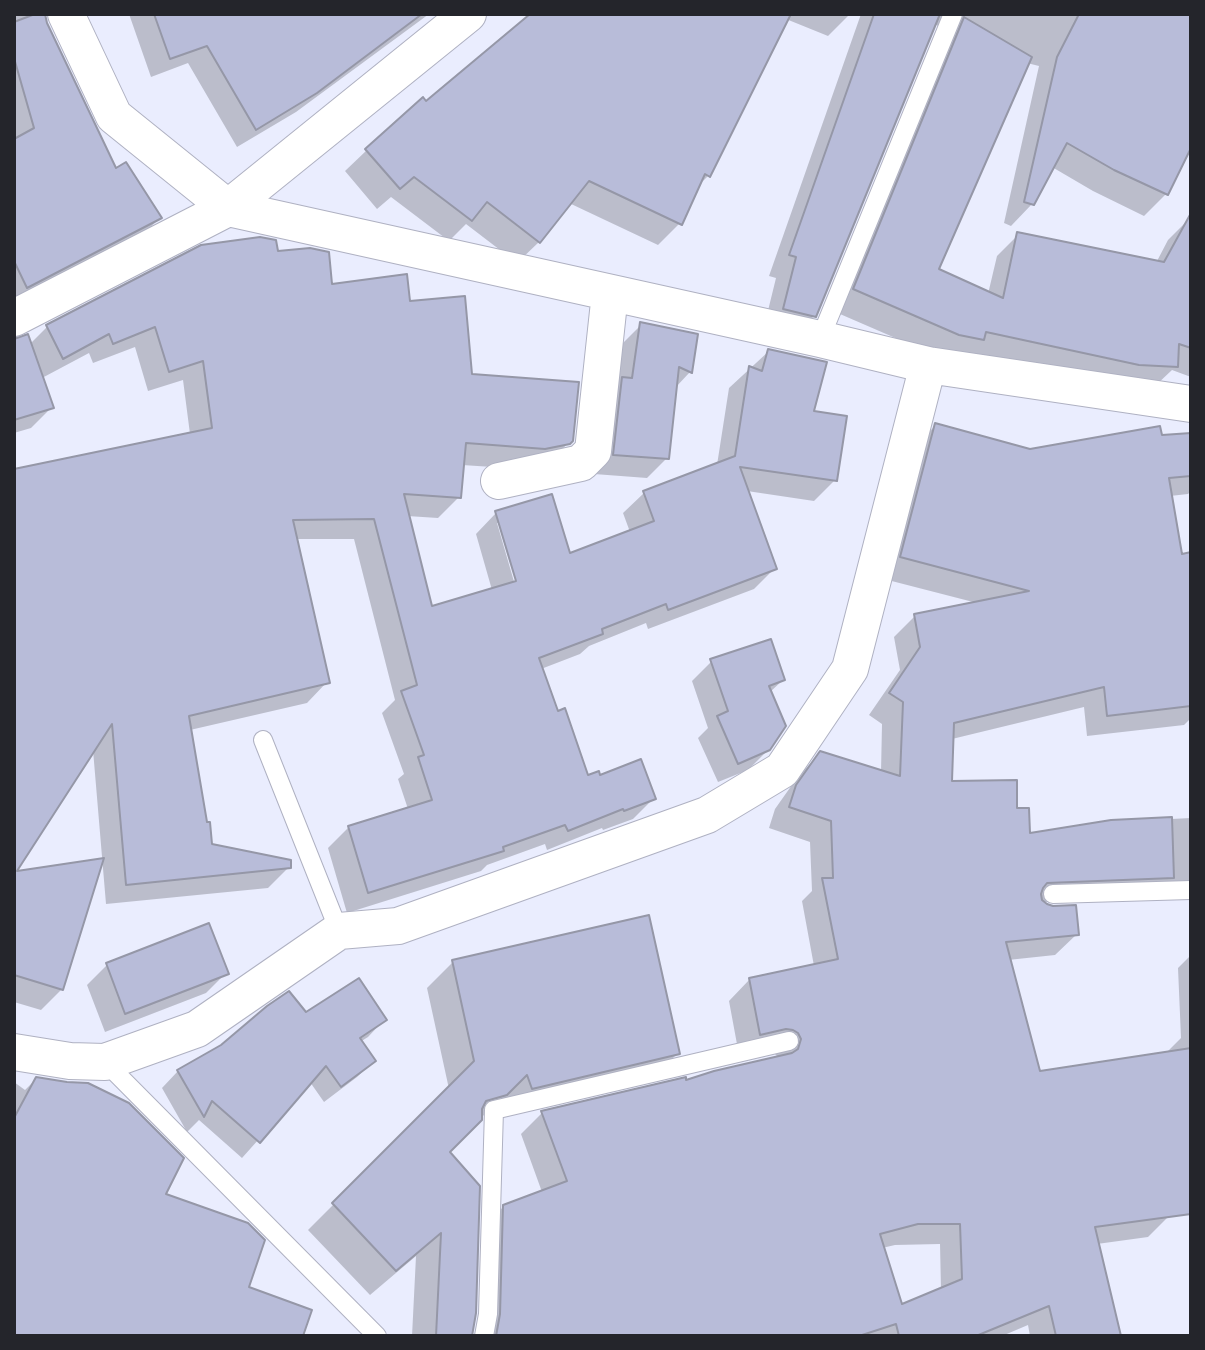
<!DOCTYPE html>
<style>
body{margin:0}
#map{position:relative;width:1205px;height:1350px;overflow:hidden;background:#eaedfe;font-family:Montserrat,sans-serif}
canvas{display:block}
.frame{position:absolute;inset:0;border:16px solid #24252b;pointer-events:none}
</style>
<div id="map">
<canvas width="1205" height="1350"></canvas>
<div class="frame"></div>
</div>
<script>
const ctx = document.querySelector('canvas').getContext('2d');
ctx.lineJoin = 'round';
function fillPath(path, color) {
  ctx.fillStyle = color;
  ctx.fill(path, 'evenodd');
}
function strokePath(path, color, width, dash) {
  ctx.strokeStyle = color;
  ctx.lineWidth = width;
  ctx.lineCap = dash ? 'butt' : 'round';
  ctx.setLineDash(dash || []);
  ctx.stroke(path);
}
fillPath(new Path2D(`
 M14,14H44L45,23L116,171L160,218L138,239L14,303Z
 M129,14H429L296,112L237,147L188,63L151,77Z
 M539,14H850L828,36L786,19L708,176L696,188L680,223L658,245L569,203L539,242L517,263L466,224L449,241L391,197L377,209L345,171L367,150Z
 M861,14H1191V148L1189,147L1166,194L1144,216L1093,191L1052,167L1032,204L1011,226L1004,223L1039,66L1027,63L936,270L988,294L997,256L1018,235L1156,263L1168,240L1189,219L1191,220V377L1172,370L1154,387L937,356L833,311L942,29L934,23L814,316L793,337L763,331L776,278L769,276Z
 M277,253L330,286L408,303L470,376L571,440L548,464L523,469L462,465L459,497L438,518L407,516L431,609L492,590L476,534L496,513L569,556L630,532L623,513L644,493L717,465L729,388L769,351L811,413L835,480L814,501L747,491L775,568L754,589L648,629L646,623L589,646L580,654L541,669L557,713L587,777H599L654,798L633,819L603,830L602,828L547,850L545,844L487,865L481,871L347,913L328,848L349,827L408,809L398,779L404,774L382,713L395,700L354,539H295L327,682L307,703L190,730L210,845L289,867L268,888L106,904L93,750L14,872V471L190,434L183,380L148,391L135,347L93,363L89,353L42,378L52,407L31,428L14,433V356L26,348L47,327ZM497,523H501L521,590L517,592Z
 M641,325L690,372L675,388L667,458L647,478L594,474L621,345Z
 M935,426L1030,451L1191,435V491L1188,494L1170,496L1191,620V718L1184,725L1087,736L1084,707L952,739L950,783L1015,810L1028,836L1111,822L1191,818V897L1043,902L1077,934L1055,955L1008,960L1038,1073L1166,1053L1181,1038L1178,968L1191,955V1180L1169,1216L1148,1237L1097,1244L1119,1336H1030L1028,1325L1002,1336H480L483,1228L504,1206L542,1192L521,1134L542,1113L685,1083L779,1058L771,1050L739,1055L729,1001L750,979L814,966L802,901L812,891L810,842L769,828L775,809L799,775L821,753L881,772L882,724L869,715L900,670L894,637L915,616L977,603L880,578L914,447ZM940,1244L941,1290L901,1307L882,1248L895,1245Z
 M712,661L783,680L770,692L769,749L748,770L718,782L698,738L708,728L692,681Z
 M14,873L62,989L41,1010L14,1002Z
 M453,962L678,1053L652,1079L507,1113L501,1098L448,1151L470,1336H412L416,1256L370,1295L308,1230L449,1089L427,988Z
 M107,965L226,973L206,993L105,1032L87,985Z
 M305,1015L384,1020L368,1037L360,1042L374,1061L357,1077L324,1102L310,1082L242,1158L199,1120L187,1132L162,1088L178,1071Z
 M36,1079L163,1195L246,1289L301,1336H14V1082L25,1090Z`), '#0003');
const building = new Path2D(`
 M35,14H45L47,23L116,168L126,162L162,218L27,288L14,261V139L34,128L14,58V22Z
 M154,14H422L317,93L256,130L207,46L170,59Z
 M530,14H791L710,177L705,174L682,225L589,181L540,243L487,202L472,221L414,177L400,189L365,149L423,97L426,101Z
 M874,14H940L816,317L783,309L796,257L789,255Z
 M1079,14H1191V148L1168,195L1114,170L1067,143L1034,205L1024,202L1057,57Z
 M964,17L1032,57L939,269L1003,298L1017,232L1164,262L1191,213V348L1179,344L1178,367L1139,365L986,332L984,340L959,335L853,289Z
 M260,237L276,240L278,251L310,248L329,252L332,284L407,274L410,301L465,296L472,374L579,382L573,441L570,444L545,449L466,443L461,498L404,494L432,606L516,581L495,511L552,494L570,553L654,521L643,491L735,456L749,366L762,371L768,349L827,362L814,411L847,416L837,481L740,467L777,569L668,610L666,604L602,629L603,634L539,658L558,711L565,708L588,775L599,771L600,775L641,759L656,799L624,811L623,809L568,831L565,825L503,847L504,851L368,893L348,826L432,800L418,757L424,755L401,691L417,685L374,519L293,520L330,683L189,716L207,822H210L212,844L291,860V868L126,885L112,724L17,871L104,858L63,990L14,975V469L212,428L203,361L169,372L155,327L113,344L109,334L63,359L46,325L201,245Z
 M640,322L698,334L692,373L679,367L669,459L613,455L622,377L632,378Z
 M28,334L54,408L14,420V339Z
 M935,423L1030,449L1160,426L1162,435L1191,433V476L1169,478L1182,554L1191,552V706L1107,716L1104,687L954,723L952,781L1017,780V808H1029L1030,833L1111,820L1172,817L1174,878L1047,883L1043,888L1041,894L1042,900L1047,904L1053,906L1076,905L1079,935L1006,942L1040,1071L1191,1048V1214L1095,1227L1121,1336H1056L1049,1306L976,1336H899L896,1324L859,1336H496L500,1314L503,1205L567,1181L541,1111L686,1077V1080L714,1071L792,1053L798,1049L801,1039L798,1033L793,1030L786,1029L760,1035L749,978L838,959L822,878H833L831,821L789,807L796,785L820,751L900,776L903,702L889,693L920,647L914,614L1029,591L900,557ZM918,1224H960L962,1279L902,1304L880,1234Z
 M771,639L785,680L769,686L786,726L770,750L738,764L717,716L728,711L710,659Z
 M649,915L680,1054L532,1089L527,1075L507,1095L486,1101L482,1109V1120L450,1152L480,1186L476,1313L472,1336H436L441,1233L396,1271L332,1203L474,1061L452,960Z
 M209,923L229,974L125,1014L106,963Z
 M359,978L387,1020L360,1038L376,1061L341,1087L326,1066L260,1143L212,1101L204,1117L177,1070L221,1045L267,1006L289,991L306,1012Z
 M36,1077L67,1082L88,1083L129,1103L184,1158L166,1194L248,1223L265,1240L249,1287L312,1310L303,1336H14V1118Z`);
fillPath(building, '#b8bcd9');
strokePath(building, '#9597a7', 2);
const service = new Path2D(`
 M820,339L953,14
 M263,740L339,931
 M1053,894L1191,890
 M105,1062L377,1336
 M484,1336L488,1314L494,1110L789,1041`);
const minor = new Path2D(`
 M66,14L114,116L228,208L820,339L928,365L1191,404
 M14,318L228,208L468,14
 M499,481L581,463L593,451L610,293
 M14,1052L70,1061L105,1062L197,1029L339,931L398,926L707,815L782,770L850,669L928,365`);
strokePath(service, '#afb1c2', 20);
strokePath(minor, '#afb1c2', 38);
strokePath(service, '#fff', 18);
strokePath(minor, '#fff', 36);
</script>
